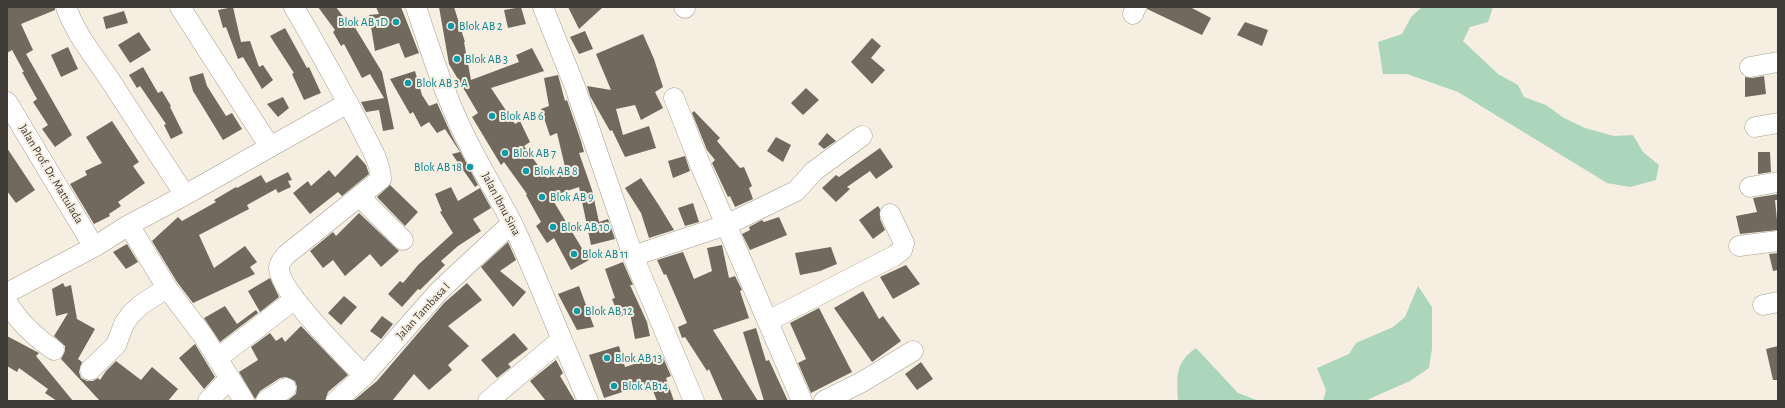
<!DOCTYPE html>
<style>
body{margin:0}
#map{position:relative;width:1785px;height:408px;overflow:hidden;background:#f7eee2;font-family:"Alegreya Sans",sans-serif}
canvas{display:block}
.frame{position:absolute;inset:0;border:8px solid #3f3c37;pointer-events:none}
</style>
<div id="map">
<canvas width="1785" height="408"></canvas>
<div class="frame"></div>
</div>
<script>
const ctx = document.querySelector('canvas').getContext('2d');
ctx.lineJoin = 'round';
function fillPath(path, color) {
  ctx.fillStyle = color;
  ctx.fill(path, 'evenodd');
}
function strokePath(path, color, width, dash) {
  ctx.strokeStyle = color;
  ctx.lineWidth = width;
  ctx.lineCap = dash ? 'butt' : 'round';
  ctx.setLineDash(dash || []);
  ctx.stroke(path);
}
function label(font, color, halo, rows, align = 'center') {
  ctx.font = font + ' "Alegreya Sans",sans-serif';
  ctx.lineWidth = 4;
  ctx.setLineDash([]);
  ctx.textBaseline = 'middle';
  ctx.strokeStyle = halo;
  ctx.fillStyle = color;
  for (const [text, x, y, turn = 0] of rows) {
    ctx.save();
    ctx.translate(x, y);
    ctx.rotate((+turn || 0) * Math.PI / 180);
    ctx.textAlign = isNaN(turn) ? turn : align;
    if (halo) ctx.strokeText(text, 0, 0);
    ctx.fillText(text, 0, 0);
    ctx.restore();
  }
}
fillPath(new Path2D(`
 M1422,7H1493L1488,22L1470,27L1463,41L1498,74L1518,85L1524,97L1546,105L1564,118L1585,128L1614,136L1633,135L1643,152L1659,165L1656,180L1630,187L1607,183L1458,92L1407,74H1383L1378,42L1402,34L1411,17Z
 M1418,286L1432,307V349L1429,368L1410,381L1369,399L1368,401H1323L1326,390L1317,368L1349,354L1356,343L1393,327L1405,317Z
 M1196,348L1238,393L1259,401H1178C1177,378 1174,363 1196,348Z`), '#abd6bb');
fillPath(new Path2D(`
 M7,7H55V10L21,24L33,50L26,54L72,135L55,147L42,129L48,125L33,102L37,99L22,72H24L12,50L7,53Z
 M233,7L241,42L250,41L259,67L263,65L273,80L262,89L243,57L238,59L226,27L223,28L218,10Z
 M318,7H336L348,23L351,21L382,72L394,129L383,131L379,110L366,112L361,102L384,98L370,74L362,78L344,44L341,46L333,32L335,30Z
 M376,7H401L419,53L405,58L399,43L375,51L369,15L379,14Z
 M439,7H454L465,42H464L471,80L519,62L516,55L532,48L544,71L491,88L515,124L520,121L530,142L524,146L547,178L566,171L557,133L550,136L541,109L549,106L544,78L558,75L565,101L567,100L581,141L584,152L579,153L592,190L599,222L608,219L615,239L591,245L579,187L555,195L557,199L554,202L589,260L571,270L554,238L547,243L536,226L541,222L526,195L527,194L504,162L501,165L472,117L478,113L449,64Z
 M521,7L526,24L508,28L504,10Z
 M568,7H603L579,29Z
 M1147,7H1190L1211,18L1202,35L1147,9Z
 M124,11L128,23L106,29L103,17Z
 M1245,22L1268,30L1262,46L1237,35Z
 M285,28L307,68L309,67L321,93L304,100L292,74L294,73L270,36Z
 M585,31L593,49L579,54L570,37Z
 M139,32L151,50L130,63L118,45Z
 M643,34L654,59L663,87L655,92L663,108L641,120L635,105L616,109L623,135L649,126L656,148L625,157L612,130L610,131L590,96L587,86L611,90L596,54Z
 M872,38L881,46L871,58L885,70L872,84L851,62Z
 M68,47L78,69L61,77L51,55Z
 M143,67L158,93L162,91L171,106L170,107L183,133L171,139L164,125L166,124L140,86L137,88L129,75Z
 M415,71L422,95L429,106L437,103L452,136L478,185L475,187L452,154L460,152L445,129L437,133L429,122L421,127L413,112L410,114L390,79Z
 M203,73L207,86L226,116L232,113L242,129L223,140L193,91L189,77Z
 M1764,76L1766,94L1745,97V77L1752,78Z
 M806,88L819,100L803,115L791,103Z
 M283,97L289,108L278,117L267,104Z
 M694,111L720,138L717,141L740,168L744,167L752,186L749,188L753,199L735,207L730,196L728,197L712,163L715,160L707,150L692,113Z
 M112,121L139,162L133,166L145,183L118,202L121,206L109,214L110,216L94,224L70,184L87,175L85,171L102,163L86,137Z
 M827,133L836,141L824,149L818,144Z
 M776,137L791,145L783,162L767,151Z
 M7,148L35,190L16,203L7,191Z
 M880,148L893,167L876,179L870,171L847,187L850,189L836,202L822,188L836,175L839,177Z
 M1758,152H1770L1771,172L1758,174Z
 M357,155L366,165L369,174L342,196L338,192L310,214L293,193L308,181L311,186L329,170L335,177Z
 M685,156L690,171L673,178L668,161Z
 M288,172L292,180L288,181L291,187L278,193L276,189L247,205L249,209L199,235L214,268L245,246L257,262L250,267L255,274L193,303L177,282L152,241L178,217L182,221L216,202L214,200L236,187L237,188L261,175L266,183Z
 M641,178L660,207L674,230L649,238L641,213L625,188Z
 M390,185L418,212L405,226L377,197Z
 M451,187L458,201L480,188L491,208L473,219L481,231L458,246L441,261L445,265L420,290L418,289L402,307L388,294L400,281L403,283L418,265L453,233L440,212L442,211L435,194Z
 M1778,194V200H1775L1778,230L1740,234L1736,216L1757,212L1753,198Z
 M693,203L699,222L685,226L678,208Z
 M878,206L880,209V219L885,230L873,239L859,220Z
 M359,213L399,251L381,267L370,254L345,276L333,260L323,268L310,251L333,232L336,236Z
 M779,217L787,235L750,250L742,234L750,230L749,227L762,220L764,222Z
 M508,242L516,260L500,271L526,292L513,307L481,267Z
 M127,244L138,262L126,269L113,252Z
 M722,245L729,278L735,276L742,290L740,291L749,318L713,330L758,401H723L709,369L707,371L685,337L682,338L678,327L687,323L666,274L664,275L657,260L683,252L694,279L712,271L707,248Z
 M831,247L837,264L820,271L800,275L795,253Z
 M1778,253V270L1773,271L1769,254Z
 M623,262L633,285H630L647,322L650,336L635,339L630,313L619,317L612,299L615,298L605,269Z
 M906,265L920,284L893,299L880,277Z
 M270,278L279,297L260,312L248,291Z
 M63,283L65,287L71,285L77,319L95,329L78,359L82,362L79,372L81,378L87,381H93L98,378L100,380L106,371L116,361L141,380L152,367L178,389L168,401H100L61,359L65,351V346L54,336L68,313L56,316L52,289Z
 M467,283L482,300L448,326L469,346L448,365L452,370L429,390L414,374L392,401H353L377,381L444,303Z
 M579,286L594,327L577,330L558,294Z
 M863,291L879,319L883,316L901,341L872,362L834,308Z
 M344,296L357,307L341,325L328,313Z
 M225,306L237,324L256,310L258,313L220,342L204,318Z
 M819,308L852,372L811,393L798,363L806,359L790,323Z
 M382,316L393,324L381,339L370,331Z
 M301,326L348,375L328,392L325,401H287L296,394L297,387L295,381L286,377L280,378L260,391L255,399L239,372L258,360L251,347L270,333L276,341L282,337L285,342Z
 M756,328L766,361L769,360L788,401H764L743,332Z
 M514,333L528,349L508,364L511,367L497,378L481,360Z
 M7,336L39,353L36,356L73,401H57L45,393L48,389L19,368L17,372L7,366Z
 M195,344L215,377L204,389L179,358Z
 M619,346L625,367L662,355L671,376L666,378L674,401H657L650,383L604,398L589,355Z
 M1778,346V380H1773L1766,349Z
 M556,360L563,373L560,376L575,401H546L530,381Z
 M921,362L933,379L917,390L905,374Z`), '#71695e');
const minor = new Path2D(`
 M66,7C76,35 94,56 110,80C135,119 160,157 185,195
 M180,7L270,147
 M294,7C317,47 340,87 361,128C369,144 380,161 381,179L286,255C283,259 279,263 279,268C279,292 346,356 364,376
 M416,7C432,55 447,103 471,148C484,174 500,199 513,225C540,283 562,343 588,401
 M543,7L575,87L633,256L694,401
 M684,7L685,8
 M1133,14L1136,7
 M1750,67L1778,62
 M674,98L702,169L802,401
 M7,102L94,247
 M1755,127L1778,123
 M1750,187L1778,182
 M360,197L403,240
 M129,225L167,288L204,337L244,401
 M1739,246L1778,241
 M633,256L726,225L796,191L814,171L862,136
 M7,293L94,247L129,225L185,195L348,103
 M7,302C19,323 35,337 54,350
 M1763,305L1778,302
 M768,321L894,256L902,250L904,243L890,214
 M218,358L295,299
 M90,370L116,345L124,324L131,314L142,304L167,288
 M208,401L230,378
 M266,401L286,388
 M336,401L364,376L439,291L512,223
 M488,401L561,340
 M824,401L862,382L913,351`);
strokePath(minor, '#a69d92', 21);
strokePath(minor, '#fff', 20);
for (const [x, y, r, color] of [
 [396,22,4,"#0f9aa8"],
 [451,26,4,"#0f9aa8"],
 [457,59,4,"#0f9aa8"],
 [408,83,4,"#0f9aa8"],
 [492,116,4,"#0f9aa8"],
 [505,153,4,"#0f9aa8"],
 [470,167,4,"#0f9aa8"],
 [526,171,4,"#0f9aa8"],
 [542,197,4,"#0f9aa8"],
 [553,227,4,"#0f9aa8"],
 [574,254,4,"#0f9aa8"],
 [577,311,4,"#0f9aa8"],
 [607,358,4,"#0f9aa8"],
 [614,386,4,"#0f9aa8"]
]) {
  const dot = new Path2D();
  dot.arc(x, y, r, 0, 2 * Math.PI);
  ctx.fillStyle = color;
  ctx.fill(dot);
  strokePath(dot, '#f7eee2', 1.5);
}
label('12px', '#0d838f', '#f7eee2', [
 ["Blok AB 1D",388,22,"right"],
 ["Blok AB 2",459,26],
 ["Blok AB 3",465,59],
 ["Blok AB 3 A",416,83],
 ["Blok AB 6",500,116],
 ["Blok AB 7",513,153],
 ["Blok AB 18",462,167,"right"],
 ["Blok AB 8",534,171],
 ["Blok AB 9",550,197],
 ["Blok AB 10",561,227],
 ["Blok AB 11",582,254],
 ["Blok AB 12",585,311],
 ["Blok AB 13",615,358],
 ["Blok AB14",622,386]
], 'left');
label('12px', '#3f3c37', '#f7eee2', [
 ["Jalan Prof. Dr. Mattulada",51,174,59],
 ["Jalan Ibnu Sina",501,204,62],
 ["Jalan Tambasa I",423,311,-47]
]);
</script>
